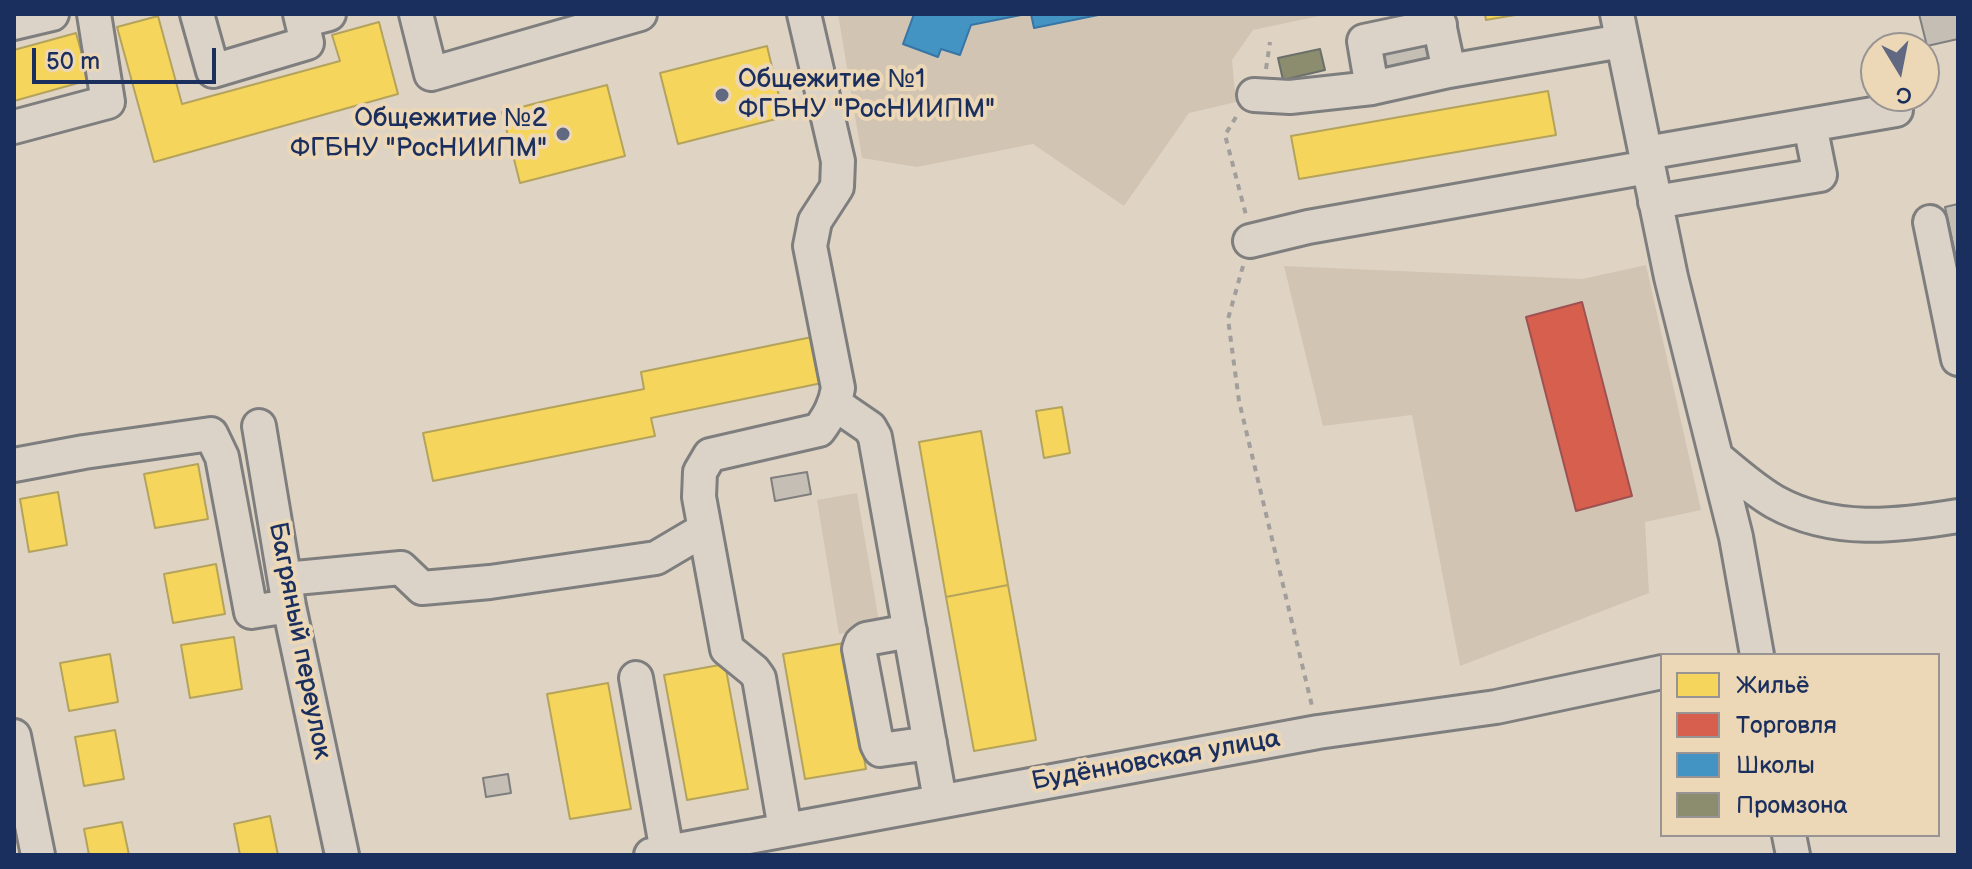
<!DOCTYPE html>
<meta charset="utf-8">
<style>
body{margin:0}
#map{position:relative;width:1972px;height:869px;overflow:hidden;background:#dfd4c3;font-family:"Balsamiq Sans",sans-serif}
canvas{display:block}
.frame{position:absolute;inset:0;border:16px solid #1b2f5e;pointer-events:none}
.legend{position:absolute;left:1660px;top:653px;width:280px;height:184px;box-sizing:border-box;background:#ecd7b6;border:2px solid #989493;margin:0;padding:10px 14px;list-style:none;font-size:24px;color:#1b2f5e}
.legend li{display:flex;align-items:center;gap:16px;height:40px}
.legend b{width:40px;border:2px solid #989493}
.north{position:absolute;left:1860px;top:32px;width:80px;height:80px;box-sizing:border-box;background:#ecd7b6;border:2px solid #989493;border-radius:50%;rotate:170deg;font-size:22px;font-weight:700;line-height:32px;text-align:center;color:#1b2f5e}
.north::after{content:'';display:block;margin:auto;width:28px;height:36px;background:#606981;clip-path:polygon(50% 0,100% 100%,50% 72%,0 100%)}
.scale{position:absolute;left:32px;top:48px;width:184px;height:36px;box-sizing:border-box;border:4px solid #1b2f5e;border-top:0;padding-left:10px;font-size:24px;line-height:28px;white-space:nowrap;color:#1b2f5e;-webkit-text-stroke:6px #ecd7b6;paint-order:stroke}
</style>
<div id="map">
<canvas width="1972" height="869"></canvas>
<div class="frame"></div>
<ul class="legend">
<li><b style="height:22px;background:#f6d55c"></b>Жильё</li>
<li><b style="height:22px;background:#d6604d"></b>Торговля</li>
<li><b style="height:22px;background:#4393c3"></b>Школы</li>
<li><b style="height:22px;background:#8c8c6e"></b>Промзона</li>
</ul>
<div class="north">С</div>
<div class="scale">50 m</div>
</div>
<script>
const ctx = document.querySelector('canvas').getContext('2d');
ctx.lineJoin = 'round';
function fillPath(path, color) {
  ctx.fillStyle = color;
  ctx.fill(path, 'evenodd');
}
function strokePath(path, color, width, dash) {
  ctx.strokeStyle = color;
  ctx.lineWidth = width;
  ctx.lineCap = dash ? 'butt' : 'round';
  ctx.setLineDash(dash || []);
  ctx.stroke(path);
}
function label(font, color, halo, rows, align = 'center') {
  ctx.font = font + ' "Balsamiq Sans",sans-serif';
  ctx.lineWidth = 8;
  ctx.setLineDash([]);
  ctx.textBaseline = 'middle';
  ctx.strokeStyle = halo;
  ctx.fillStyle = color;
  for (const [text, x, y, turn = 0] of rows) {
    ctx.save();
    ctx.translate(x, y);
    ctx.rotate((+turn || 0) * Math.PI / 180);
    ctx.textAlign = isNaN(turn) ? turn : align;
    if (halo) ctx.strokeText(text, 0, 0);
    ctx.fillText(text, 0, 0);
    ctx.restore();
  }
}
fillPath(new Path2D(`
 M838,14H1329L1253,30L1232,60L1236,102L1189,113L1124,206L1033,144L917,167L862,158Z
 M1646,265L1701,510L1645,522L1649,593L1460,666L1412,415L1323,426L1284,266L1582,279Z`), '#d1c4b3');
fillPath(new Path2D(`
 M857,493L880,627L839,634L817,500Z`), '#d2c5b3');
const homes = new Path2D(`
 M1485,14H1521L1486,20Z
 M158,16L182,104L340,61L332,35L379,22L398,94L154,162L117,27Z
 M76,33L89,80L14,101V50Z
 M767,46L784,117L678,144L660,73Z
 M607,85L625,156L520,183L502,112Z
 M1548,91L1556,135L1299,179L1291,136Z
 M812,337L822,383L651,418L655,436L433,481L423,433L644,389L641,372Z
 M1062,407L1070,453L1044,458L1036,411Z
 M981,431L1008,585L946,597L919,442Z
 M198,464L208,519L155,528L144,474Z
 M58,492L67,545L29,552L20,499Z
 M216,564L225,614L173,623L164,574Z
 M1008,585L1036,740L974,751L946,597Z
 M234,637L242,689L190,698L181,645Z
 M844,643L866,769L805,779L783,654Z
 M110,654L118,702L69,711L60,663Z
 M725,664L748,789L687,800L664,675Z
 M608,683L631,809L570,819L547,694Z
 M115,730L124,779L84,786L75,737Z
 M270,816L278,855H240L234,824Z
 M122,822L129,855H89L84,829Z`);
fillPath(homes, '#f6d55c');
strokePath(homes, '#b4a35d', 2);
const shops = new Path2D(`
 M1582,302L1632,496L1576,511L1526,317Z`);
fillPath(shops, '#d6604d');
strokePath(shops, '#9e5152', 2);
const schools = new Path2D(`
 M914,14H1026L971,25L960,55L941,49L938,57L903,44Z
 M1031,14H1103L1034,28Z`);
fillPath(schools, '#4393c3');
strokePath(schools, '#3775a5', 2);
const industry = new Path2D(`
 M1320,49L1325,70L1283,80L1278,58Z`);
fillPath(industry, '#8c8c6e');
strokePath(industry, '#6a7069', 2);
const building = new Path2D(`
 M1919,14H1958V39L1927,46Z
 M1427,36L1433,67L1381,78L1375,46Z
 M1958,204V267L1945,207Z
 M807,472L811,494L775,501L771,478Z
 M508,774L511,793L486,797L483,778Z`);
fillPath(building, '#c5beb4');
strokePath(building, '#7f7e7f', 2);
const minor = new Path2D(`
 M197,14L213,71L307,43L300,14
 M416,14L431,74L640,14
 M1437,14L1449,71L1622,41
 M1617,14L1671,277L1736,537L1757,655
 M302,21L329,14
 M14,23L52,14
 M1440,25L1364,41L1372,88L1449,71
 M1254,95L1290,97L1372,88
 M14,127L108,102L94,14
 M1646,153L1896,110
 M1655,202L1820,175L1810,125
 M1930,222L1958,359
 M1250,241L1308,227L1648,167
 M835,404L870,428L875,437L940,800
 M259,426L289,606L342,855
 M1716,457C1735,473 1754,490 1775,502C1833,534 1897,526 1958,516
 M14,465L84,452L211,434L222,457L251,612L289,606
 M285,579L401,568L422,588L490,582L656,558L705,529
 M910,631L866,639L861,643L859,649L877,744L880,750L930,743
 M636,678L667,852
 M14,736L38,855
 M785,829L759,678L754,671L727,649L699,497L700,472L710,455L819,430C829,416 835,406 838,388L810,246L815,221L837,187L838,161L804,14
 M1789,835L1793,855
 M651,855L1318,732L1496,707L1662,672`);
strokePath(minor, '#7f7e7f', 38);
strokePath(new Path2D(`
 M1266,69L1270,42
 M1236,117L1225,135L1246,215
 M1243,266L1228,319L1239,401L1312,706`), '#a19e9c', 4, [6, 6]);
strokePath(minor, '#dbd3c7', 32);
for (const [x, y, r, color] of [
 [722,95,8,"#606981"],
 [563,134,8,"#606981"]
]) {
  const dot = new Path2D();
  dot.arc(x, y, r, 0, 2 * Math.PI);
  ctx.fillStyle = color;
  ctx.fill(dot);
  strokePath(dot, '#ecd7b6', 3);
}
label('26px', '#1b2f5e', '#ecd7b6', [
 ["Общежитие №1",738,80],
 ["ФГБНУ \"РосНИИПМ\"",738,110],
 ["Общежитие №2",547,119,"right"],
 ["ФГБНУ \"РосНИИПМ\"",547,149,"right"]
], 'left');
label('26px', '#1b2f5e', '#ecd7b6', [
 ["Багряный переулок",299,641,79],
 ["Будённовская улица",1156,761,-10]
]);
</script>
